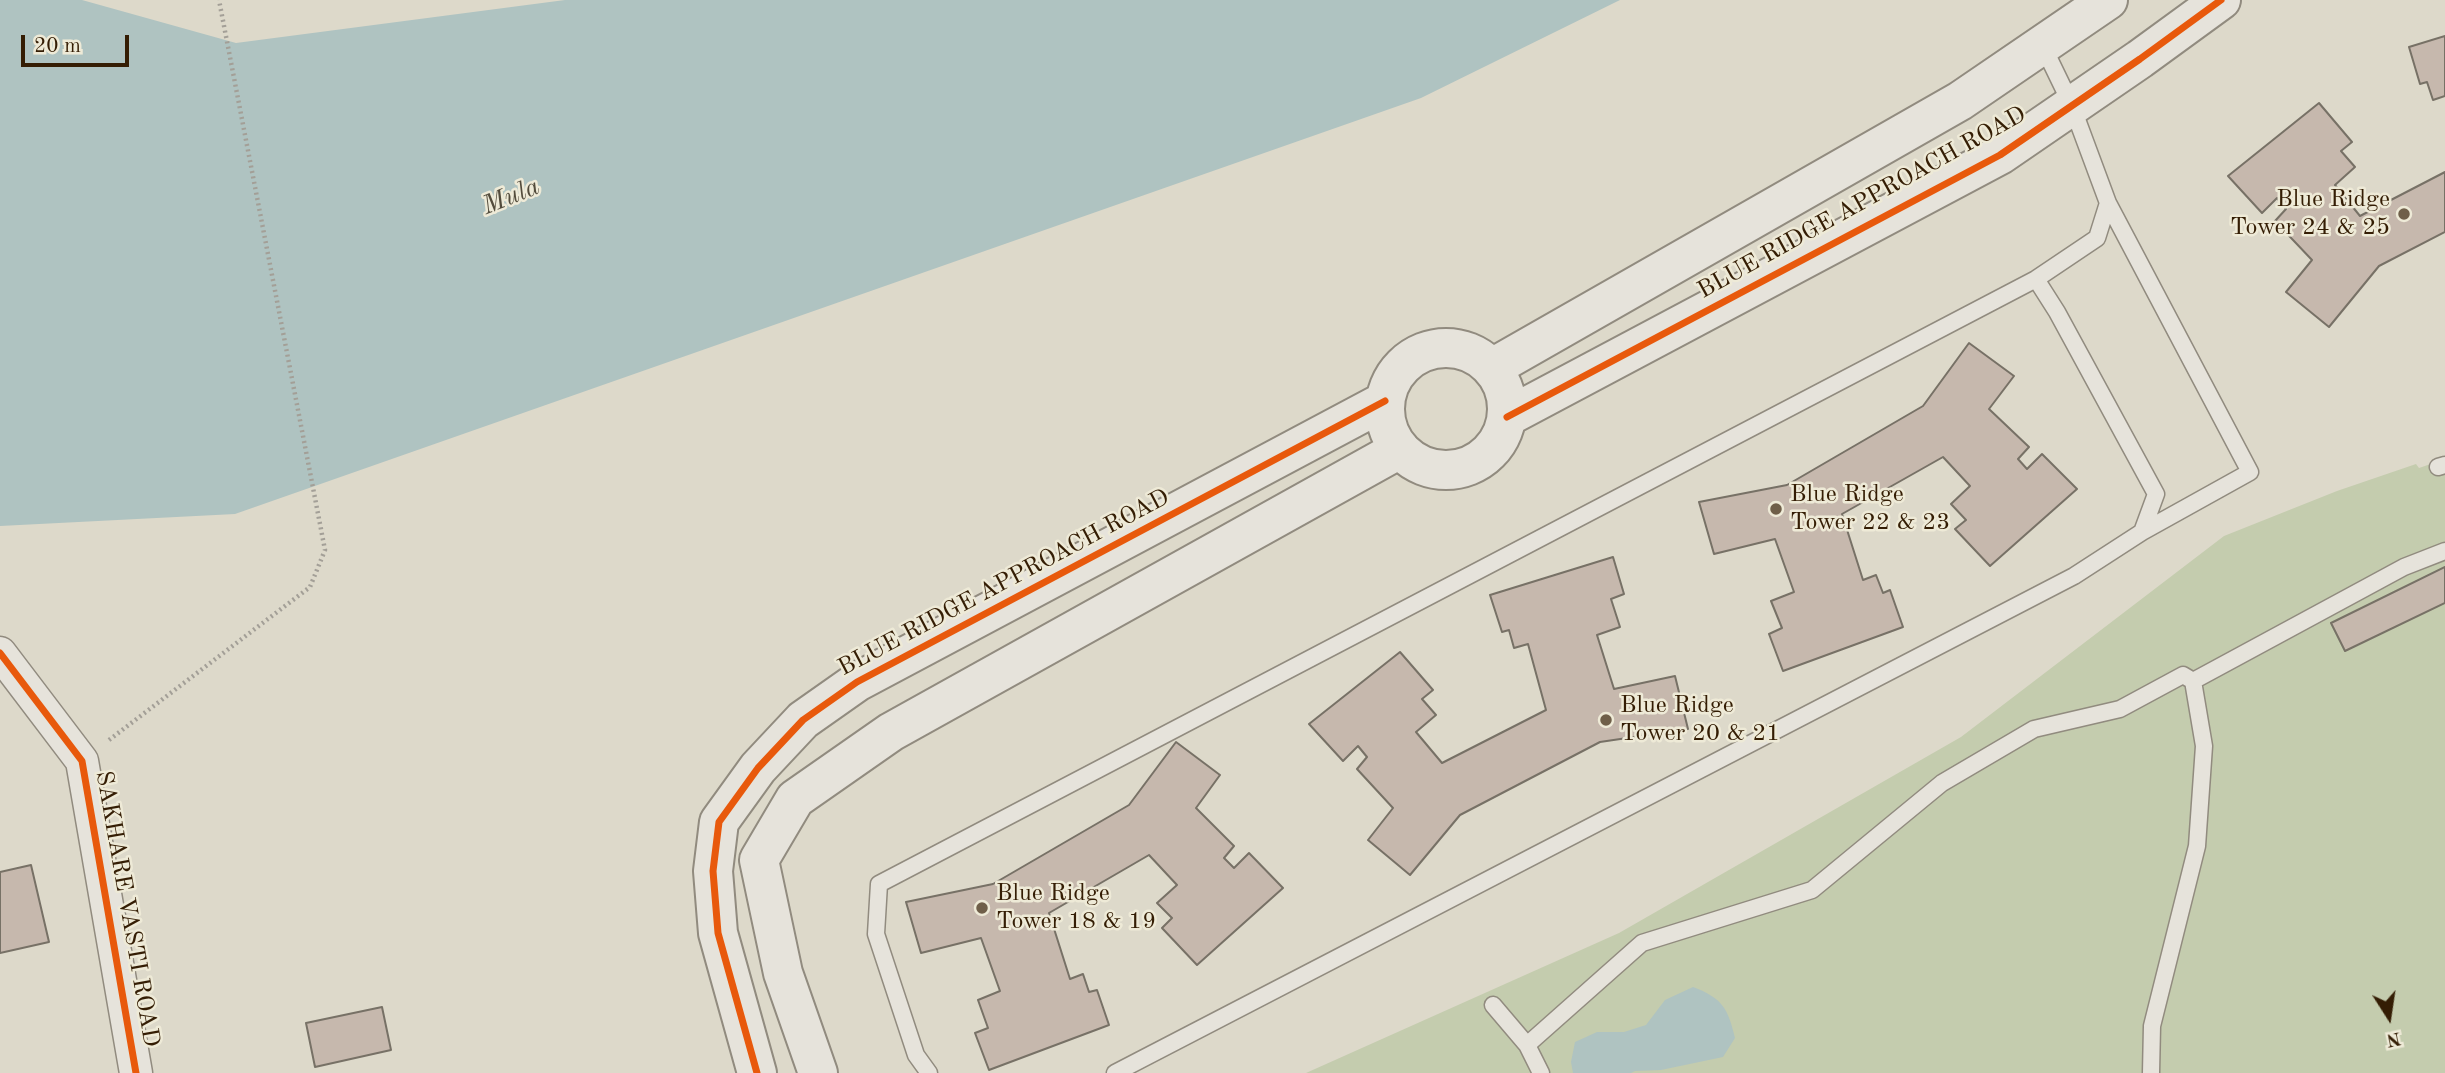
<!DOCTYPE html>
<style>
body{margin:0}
#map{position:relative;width:2445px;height:1073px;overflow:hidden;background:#ddd9ca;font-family:"Old Standard TT",serif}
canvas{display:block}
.north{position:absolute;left:2354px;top:982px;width:70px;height:70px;-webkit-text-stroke:5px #eeead7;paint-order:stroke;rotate:168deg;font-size:19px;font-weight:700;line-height:28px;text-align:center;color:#341d04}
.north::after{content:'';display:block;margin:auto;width:24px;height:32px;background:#341d04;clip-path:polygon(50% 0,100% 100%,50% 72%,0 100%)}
.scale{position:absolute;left:21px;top:35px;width:108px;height:32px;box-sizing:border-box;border:4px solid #341d04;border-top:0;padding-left:9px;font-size:21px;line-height:24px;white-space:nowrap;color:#341d04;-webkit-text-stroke:5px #eeead7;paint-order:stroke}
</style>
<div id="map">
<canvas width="2445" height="1073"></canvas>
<div class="north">N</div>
<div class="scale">20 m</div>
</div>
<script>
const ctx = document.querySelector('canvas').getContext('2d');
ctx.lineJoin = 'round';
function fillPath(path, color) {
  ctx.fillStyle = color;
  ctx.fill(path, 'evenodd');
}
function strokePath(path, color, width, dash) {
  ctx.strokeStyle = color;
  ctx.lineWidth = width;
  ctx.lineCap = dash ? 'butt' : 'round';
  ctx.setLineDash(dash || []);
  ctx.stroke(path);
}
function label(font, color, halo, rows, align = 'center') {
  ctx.font = font + ' "Old Standard TT",serif';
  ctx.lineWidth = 5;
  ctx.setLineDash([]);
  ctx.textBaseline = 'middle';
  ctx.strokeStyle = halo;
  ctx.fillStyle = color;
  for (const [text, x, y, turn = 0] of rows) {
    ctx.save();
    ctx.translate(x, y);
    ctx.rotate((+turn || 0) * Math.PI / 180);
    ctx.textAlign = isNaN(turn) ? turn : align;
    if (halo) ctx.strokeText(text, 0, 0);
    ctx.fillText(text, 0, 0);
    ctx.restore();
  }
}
fillPath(new Path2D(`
 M2445,459V1073H1306L1619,933L1961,737L2224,536L2337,491L2416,464L2419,468Z`), '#c4ccae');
fillPath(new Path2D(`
 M0,0H82L236,43L565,0H1620L1421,98L235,514L0,526Z
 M1693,987C1722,998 1728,1008 1735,1038L1723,1057L1661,1070L1635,1071L1631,1073H1573L1571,1062L1575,1042L1597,1032H1624L1646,1025L1665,1000Z`), '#afc3c1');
const building = new Path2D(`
 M2445,36V96L2433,100L2427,82L2420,84L2409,47Z
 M2319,103L2352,142L2341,151L2355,167L2335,185L2360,216L2445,172V232L2379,266L2329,327L2286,292L2312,260L2275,221L2286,209L2277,198L2262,213L2228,176Z
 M1969,343L2014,376L1989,409L2029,447L2018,459L2027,469L2042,454L2077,489L1990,566L1955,529L1966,520L1951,504L1970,486L1943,457L1842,514L1863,580L1876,575L1883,593L1890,590L1903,627L1783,671L1769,634L1782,628L1771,601L1794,592L1775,539L1714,554L1699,502L1787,485L1923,406Z
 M1613,557L1624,594L1611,599L1620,627L1597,635L1614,689L1675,676L1688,729L1600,742L1460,815L1410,875L1368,840L1393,808L1357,769L1367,757L1358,746L1343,761L1309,724L1400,652L1433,690L1422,699L1436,715L1416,732L1442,763L1546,710L1528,644L1514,648L1509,630L1502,632L1490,595Z
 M2445,567V603L2345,651L2331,623Z
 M1176,742L1220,775L1196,808L1234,846L1224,858L1234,868L1249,853L1283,888L1197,965L1162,928L1172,918L1157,903L1177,885L1149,855L1049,913L1070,979L1083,974L1089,992L1097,990L1109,1025L989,1070L975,1033L988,1028L978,1000L1000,991L981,938L921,953L906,902L993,884L1129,805Z
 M31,865L49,942L0,953V872Z
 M382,1007L391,1050L315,1067L306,1023Z`);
fillPath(building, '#c6b8ad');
strokePath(building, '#777166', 2);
const service = new Path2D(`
 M2108,203L2250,472L2142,532
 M2036,279L2097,238L2108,203L2072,106L2042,44
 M2438,467L2445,465
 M2193,681L2404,567L2445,551
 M1493,1005L1527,1045L1642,943L1812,890L1942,783L2034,729L2120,709L2183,675L2193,681L2204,746L2197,846L2152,1026L2151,1073
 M1527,1045L1541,1073
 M929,1073L916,1055L876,934L879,884L2036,279L2057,312L2156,494L2142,532L2074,576L1115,1073`);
const minor = new Path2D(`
 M0,653L82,761L136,1073`);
const tertiary = new Path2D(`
 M1385 409a61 61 0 1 1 122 0a61 61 0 1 1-122 0Z
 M1492,368L1960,101L2108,0
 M1507,417L2000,155L2140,59L2221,0
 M757,1073L718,933L713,871L719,822L758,768L803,720L857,682L1385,401
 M818,1073L783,973L759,860L795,799L891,732L1400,449`);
strokePath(service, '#918b7f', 19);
strokePath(minor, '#918b7f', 35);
strokePath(tertiary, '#918b7f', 42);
strokePath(new Path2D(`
 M109,740L310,587L325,550L219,0`), '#a39f97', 4.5, [2, 3.5]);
strokePath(service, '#e6e3db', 16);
strokePath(minor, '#e6e3db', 32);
strokePath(tertiary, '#e6e3db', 38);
strokePath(new Path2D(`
 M1507,417L2000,155L2140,59L2221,0
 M0,653L82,761L136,1073
 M757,1073L718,933L713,871L719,822L758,768L803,720L857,682L1385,401`), '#e8590c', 7);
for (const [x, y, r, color] of [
 [2404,214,7,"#6f5f49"],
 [1776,509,7,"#6f5f49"],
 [1606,720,7,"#6f5f49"],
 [982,908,7,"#6f5f49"]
]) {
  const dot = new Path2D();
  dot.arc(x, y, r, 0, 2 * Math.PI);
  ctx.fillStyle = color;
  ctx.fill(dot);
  strokePath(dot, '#eeead7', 2.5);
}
label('24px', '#341d04', '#eeead7', [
 ["Blue Ridge",2390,200,"right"],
 ["Tower 24 & 25",2390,228,"right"],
 ["Blue Ridge",1790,495],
 ["Tower 22 & 23",1790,523],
 ["Blue Ridge",1620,706],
 ["Tower 20 & 21",1620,734],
 ["Blue Ridge",996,894],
 ["Tower 18 & 19",996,922]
], 'left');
label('24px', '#341d04', '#eeead7', [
 ["BLUE RIDGE APPROACH ROAD",1862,203,-29],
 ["BLUE RIDGE APPROACH ROAD",1004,583,-28],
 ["SAKHARE VASTI ROAD",127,909,80]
]);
label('italic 26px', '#534c3c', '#eeead7', [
 ["Mula",511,197,-22]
]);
</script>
